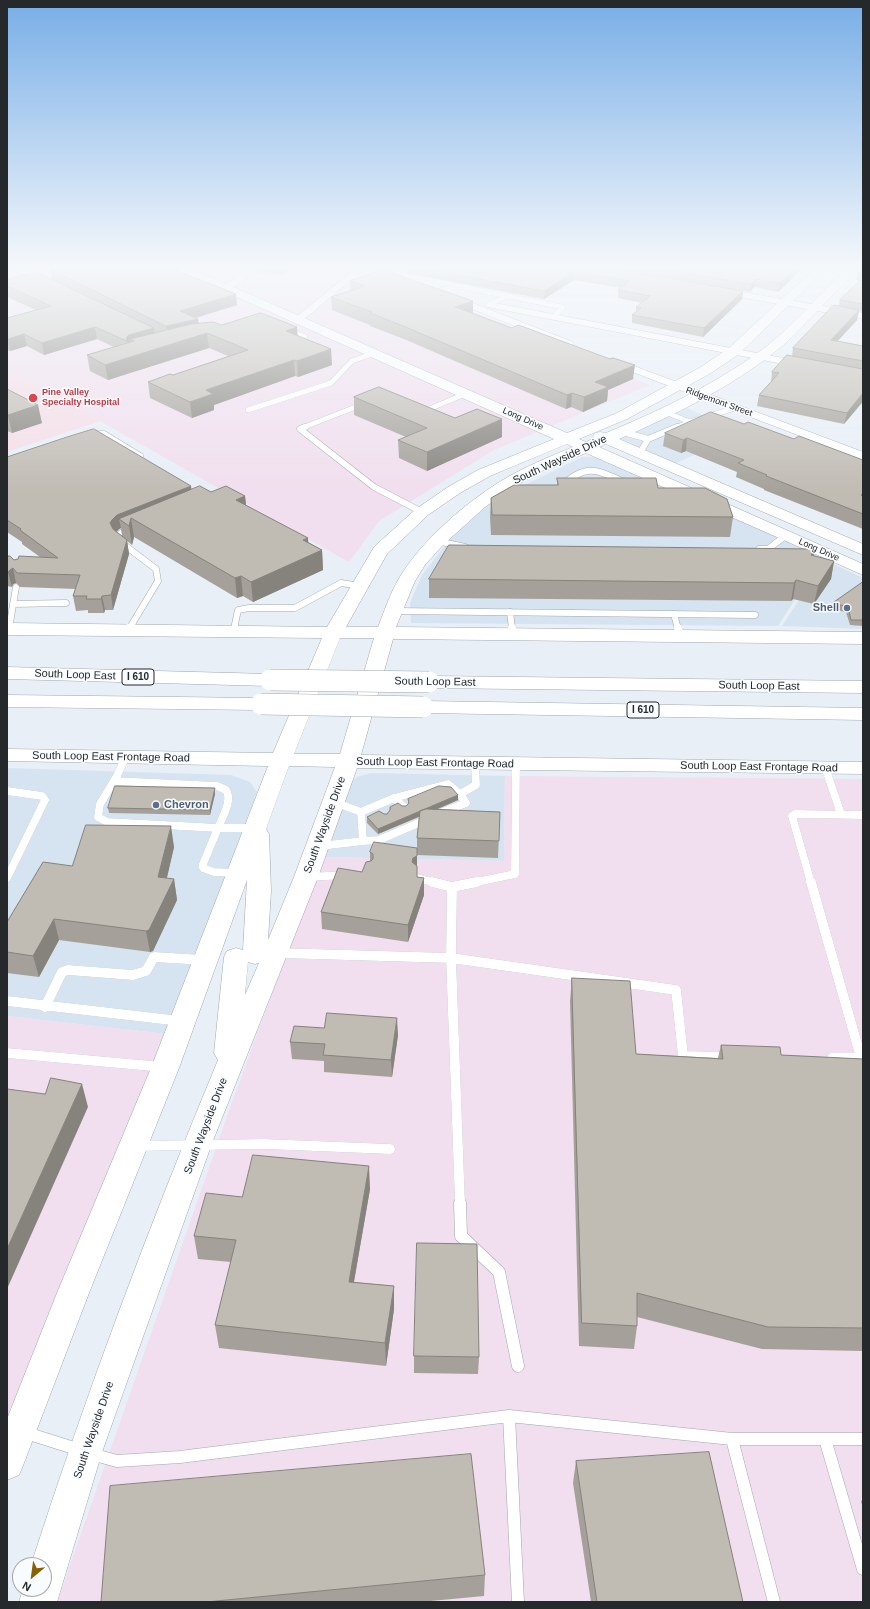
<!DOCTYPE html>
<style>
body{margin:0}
#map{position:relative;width:870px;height:1609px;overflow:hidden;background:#e8eff7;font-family:Arial,sans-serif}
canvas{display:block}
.frame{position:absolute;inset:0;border:8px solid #26292c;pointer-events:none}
.north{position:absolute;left:12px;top:1557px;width:40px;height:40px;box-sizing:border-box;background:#f9fcff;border:1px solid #a5a8ab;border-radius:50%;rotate:209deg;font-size:11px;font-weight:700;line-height:16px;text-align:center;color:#26292c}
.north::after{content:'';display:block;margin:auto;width:14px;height:18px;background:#886200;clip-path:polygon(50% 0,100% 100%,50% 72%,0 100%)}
</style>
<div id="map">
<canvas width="870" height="1609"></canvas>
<div class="frame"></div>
<div class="north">N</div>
</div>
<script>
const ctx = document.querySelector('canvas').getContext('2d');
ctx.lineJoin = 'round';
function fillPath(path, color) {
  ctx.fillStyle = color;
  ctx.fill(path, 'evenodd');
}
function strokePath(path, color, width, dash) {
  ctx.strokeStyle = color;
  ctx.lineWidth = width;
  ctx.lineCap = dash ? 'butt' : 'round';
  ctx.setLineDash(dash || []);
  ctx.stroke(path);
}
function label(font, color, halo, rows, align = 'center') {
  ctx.font = font + ' Arial,sans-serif';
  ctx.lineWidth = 3;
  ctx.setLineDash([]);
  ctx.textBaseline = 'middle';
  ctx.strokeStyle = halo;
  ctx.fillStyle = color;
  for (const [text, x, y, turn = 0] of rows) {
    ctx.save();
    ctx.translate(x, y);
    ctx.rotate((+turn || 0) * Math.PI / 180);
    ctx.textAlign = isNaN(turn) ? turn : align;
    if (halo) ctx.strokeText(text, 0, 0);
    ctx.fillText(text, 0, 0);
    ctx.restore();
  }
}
fillPath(new Path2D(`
 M687,408L744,433L674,464L618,438Z
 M582,457H597L724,512L822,558L778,626L411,623L410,603L422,575L454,534L496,499Z
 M825,560L863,578V629L782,626Z
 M7,768L231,775L250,782L257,792L167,1034L7,1016Z
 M371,773L505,776L504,861L322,857L347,785L357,777Z`), '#d6e4f1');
fillPath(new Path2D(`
 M7,269H372L650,385L494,450L379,521L349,562L15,373L7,375Z
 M505,776L863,779V1602H58L69,1568L230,1108L322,857L504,861Z
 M7,1016L167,1034L7,1436Z`), '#f1deee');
fillPath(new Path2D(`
 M15,373L101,421L7,452V375Z`), '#f5dde7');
const serviceFar4 = new Path2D(`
 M436,292L458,286L507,296
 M488,304L508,296L563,307L554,317
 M288,329L305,337
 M248,410L331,383L352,361L375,353
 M422,412L465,394
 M665,412L690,422L735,408
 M302,428L363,404
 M675,428L690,422`);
const serviceFar3 = new Path2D(`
 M305,427L300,429L374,487L422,512
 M623,432L648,439L677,427
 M92,433L104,434L140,456
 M640,453L648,439
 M562,486C585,463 598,470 624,482
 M437,541L465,547
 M759,549H768L785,536
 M13,604L66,603
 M394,611L755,615
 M510,612L512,629
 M674,614L678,629
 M9,629L16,587
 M129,629L158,581L156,569L119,541L117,537L121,533L132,529
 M234,629L238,610L249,608H295L341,583L360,586`);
const serviceFar2 = new Path2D(`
 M512,628V633
 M678,628L680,635
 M128,630L129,628
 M234,631L235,628
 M125,758L117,776L100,804L98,817L107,822L218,828L203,864V868L214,872L236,873
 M825,767L841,814
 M114,781L217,786L226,790C233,800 222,818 218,828H254
 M7,791L42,796L45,800L7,878
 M460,794L476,785L475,764
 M394,798L404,807
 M334,802L361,812
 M363,841L379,840L428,819
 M320,846L363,841L361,812L394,798L448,784L460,794L466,803L440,813
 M309,877L345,875
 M417,878L436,883
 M472,883L515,874L516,764
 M811,883L792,816L795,814L863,815`);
const serviceFar1 = new Path2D(`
 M432,882L452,887L477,882
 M811,882L861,1058
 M452,887L451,958L460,1204
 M278,953L451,958L676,990L683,1056L728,1057
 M7,1001L180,1021
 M45,1007L62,972L68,970L133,975L146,971L154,957L203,960
 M7,1053L163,1067
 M832,1058H863
 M137,1146L264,1144L390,1149`);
const service = new Path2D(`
 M460,1203L461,1236L499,1272L518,1366
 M509,1416L518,1602
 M7,1430L20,1431L80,1450
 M732,1439L774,1602
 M825,1439L863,1569
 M91,1454L117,1461L180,1457L509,1416L732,1439H863`);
const minor = new Path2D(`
 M16,269H26L55,284L50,287L47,286L17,271Z
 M241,269H249L244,281L229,289H223L221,287L223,285L237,277Z
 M355,269H364L302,321H296L294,319L296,317Z
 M371,269H383L405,277L407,279L405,281H399L372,271Z
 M719,288L863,313V319L716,293L714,291Z
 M452,295L573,342L574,344L573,346H565L449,300L447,298L449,296Z
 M490,302L804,362L809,365L804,368L487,307L485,305L487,303Z
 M613,358L863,452V460L609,363L608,361L609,359Z`);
const secondary = new Path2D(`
 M177,269H192L567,433L617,413L701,367L729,348L814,269H826L739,354L711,373L627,419L579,439L586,442L594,438L593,436L595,433L600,432L606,433C663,409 718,383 767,346C795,324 819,295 845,269H857C850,280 833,294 824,304C808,320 793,338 776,351C728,389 674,415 619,439L863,544V555L606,444L599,447L863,564V575L586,453L542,471L513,487L485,507L443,545L425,565L415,581L396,627L863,632V644L393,639L361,755L863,762V774L357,768L318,877L212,1143L102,1452L57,1602H19L23,1589H44V1565H31C86,1394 149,1226 218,1060L214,1053L224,957L227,951L236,948L243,950L247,880L179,1068L89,1293L24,1463L19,1475L7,1480V1419L57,1293L151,1068L268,766L7,761V749L273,753L322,638L7,635V623L327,627L374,547L416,509L448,487L478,470L554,439L179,271ZM567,444L573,447C549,457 524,467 501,481C464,504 420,542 398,580C390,594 384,612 378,627H346L387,554L428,515L460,493L490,476ZM340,638H374L340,754H294ZM289,766L335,767L294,877L268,940L271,891L269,834L266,829ZM248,962L255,964L259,963L245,995Z`);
const motorway = new Path2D(`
 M7,667L270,674L277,676L280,680L277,684L270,686L7,679Z
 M429,676L863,681V693L429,688L422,686L419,682L422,678Z
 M7,695L261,698L268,700L271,704L268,708L261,710L7,707Z
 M423,701L863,708V720L423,713L416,711L413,707L416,703Z`);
strokePath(serviceFar4, '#a1a8af', 5.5);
strokePath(serviceFar3, '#a1a8af', 7);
strokePath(serviceFar2, '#a1a8af', 8);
strokePath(serviceFar1, '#a1a8af', 10);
strokePath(service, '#a1a8af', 13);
strokePath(minor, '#a1a8af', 1);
strokePath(secondary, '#a1a8af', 1);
strokePath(motorway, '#a1a8af', 1);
strokePath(serviceFar4, '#fff', 5);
strokePath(serviceFar3, '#fff', 6);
strokePath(serviceFar2, '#fff', 8);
strokePath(serviceFar1, '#fff', 10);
strokePath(service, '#fff', 12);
fillPath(minor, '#fff');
fillPath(secondary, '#fff');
fillPath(motorway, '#fff');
const motorwayBridge = new Path2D(`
 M270,680L429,682
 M261,704L423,707`);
strokePath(motorwayBridge, '#a1a8af', 22, []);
strokePath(motorwayBridge, '#fff', 21);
fillPath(new Path2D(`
 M50,269L237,305L196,318L199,323L221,325L297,335L332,365L298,377L295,376L214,405V410L192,418L150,398L148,382L173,375L228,356L209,348L108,380L90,371L87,355L114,347L97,339L44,355L27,346L10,351L7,350V318L36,310L7,297V280L52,279Z
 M257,269H291L282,275L257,272Z
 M406,269H614L743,291L742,299L703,337L632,323V315L636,312V307L642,303L618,298V290L621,288L574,280L544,299L406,273Z
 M615,269H802L778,292L754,287L750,292Z
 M863,269V312L859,311L857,320L838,341L863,346V402L844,424L757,406L759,395L771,382L772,372L792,356L793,348L839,306L840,300L860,281L856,280L858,273Z
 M350,281L473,301V313L633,379L608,390L607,401L583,412L571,407L566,409L404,339L370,326V325L332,310L331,297L350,291Z
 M7,389L42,423L12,433L7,431Z
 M354,397L502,437L427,471L399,458L398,440L406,437L354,415Z
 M744,424L863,460V529L764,490V489L736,477L737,472L686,451L681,453L663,446L665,433Z
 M7,457L192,490L245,496L246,505L308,542L322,550L323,570L253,602L243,596L237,598L134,537L132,545L127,541L129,554L113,610H105L104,613H88V610L76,611L73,596L76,589L20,587L16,583L13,584L12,587L7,586V556L14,560L40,557L22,544V542L7,532ZM121,528L122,537L116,532Z
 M557,478L658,488L733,517L730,537L491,535L490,517L491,498L557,485Z
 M813,556L834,561L831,579L814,604L793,599L791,601L429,598V579Z
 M863,582V626L850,625L846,612L832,609L833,603Z
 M215,794L210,815L109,813L108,808Z
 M408,799L458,800L438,809L500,812L498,858L417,855V877L424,878V895L408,942L322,929L321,912L362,872L370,862V852L417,848V838L419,817L378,834L367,823V817L387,814L402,806H406L409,803Z
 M174,847L167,878L174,879L177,900L153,951L150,952L59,940L39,977L7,973V922L72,866Z
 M572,978L636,1054L718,1058L721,1045L781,1055L863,1059V1351L762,1349L637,1317V1326L634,1349L579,1346L570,1001Z
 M398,1035L392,1077L324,1072V1061L292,1059L290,1042Z
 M370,1189L354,1282L394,1286V1309L386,1366L219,1348L215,1325L231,1262L198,1259L194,1236L242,1197Z
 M414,1356L479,1357L478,1374L414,1373Z
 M576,1461L743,1602H591L573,1483Z
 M863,1498V1507L861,1502Z
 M485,1575L484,1596L420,1602H101Z`), '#a5a19a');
fillPath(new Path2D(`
 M281,269H291L282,275Z
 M795,269H802L778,292L780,283Z
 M574,271V280L544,299L545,291Z
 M756,279L754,287L750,292L751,284Z
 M743,291L742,299L703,337L704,328Z
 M236,294L237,305L181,322L180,311Z
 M473,301V314L455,307Z
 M859,310L857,320L829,350L831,340Z
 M198,319L199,330L168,337L166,326Z
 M95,327L97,339L44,355L42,343Z
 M297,327L298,342L286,331Z
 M154,328L156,340L134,341L130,339L131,347L128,350L126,338L129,335Z
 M207,333L209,348L108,380L105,365Z
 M24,334L27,346L10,351L8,339Z
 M331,349L332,365L298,377L297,361Z
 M294,360L295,376L214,405V410L192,418L190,402L206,390Z
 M635,365L633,379L608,390L607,401L583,412L584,397L595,382Z
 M572,393L571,407L566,409L567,395Z
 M863,393L862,402L844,424L847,413Z
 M38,405L42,423L12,433L8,415Z
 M502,419V437L427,471V452Z
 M687,438L686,451L681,453L683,440Z
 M191,486L193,499L131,518L134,537L132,545L129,526L119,519L121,528L119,529L114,534L110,523L112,520L117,515Z
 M245,496L247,515L236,500Z
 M308,538L309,556L322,550L323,570L253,602L251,582L303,540Z
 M127,540L129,554L113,610L111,595Z
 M815,549L811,567V555Z
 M834,561L831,579L814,604L818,586Z
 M13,568L16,583L13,584L12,587L8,572L10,570Z
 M241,576L243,596L237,598L235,578Z
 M796,580L793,599L791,601L794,583Z
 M102,596L105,610L104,613L101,599Z
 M215,788V794L210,815V810Z
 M458,795V800L378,834V829Z
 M171,826L174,847L162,898L158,877Z
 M417,848V873L412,862Z
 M424,878V895L408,942V925Z
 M174,879L177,900L153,951L150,952L146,931Z
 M54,919L59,940L39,977L33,956Z
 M397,1018L398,1035L392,1077L391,1060Z
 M82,1084L88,1107L7,1289V1249Z
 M369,1166L370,1189L350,1304L349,1282Z
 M394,1286V1309L386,1366L385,1343Z`), '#86837d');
const building = new Path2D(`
 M50,269H173L236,294L180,311L198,319L166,326Z
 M425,269H614L743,291L704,328L632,315L641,308L636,307L650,296L618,290L630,281L574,271L545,291Z
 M663,269H795L780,283L756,279L751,284Z
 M862,269H863V274L858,273Z
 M383,270L473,301L455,307L512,328L518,325L524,327L610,359L613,358L635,365L595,382L608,387L584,397L572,393L567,395L403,326L370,313L372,312L331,297L365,286L350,281Z
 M36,272L154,328L129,335L126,338L127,341L95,327L42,343L24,334L8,339L7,338V318L51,306L7,286V280Z
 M863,278V304L840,300Z
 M834,305L859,310L831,340L863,346V361L793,348Z
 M261,313L297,327L286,331L331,349L297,361L294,360L206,390L213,394L190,402L148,382L170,374L173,375L248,350L207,333L105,365L87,355L134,341L130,339L191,324L213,322L221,325Z
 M787,355L863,369V393L847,413L759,395L779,373L772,372Z
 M379,387L455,418L477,409L502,419L427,452L398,440L427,428L354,397Z
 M7,389L38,405L8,415H7Z
 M711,412L744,424L748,422L794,439L799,436L863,460V494L861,495L863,496V514L766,476L767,475L738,463L744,460L687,438L683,440L665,433Z
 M94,429L191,486L117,515L112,520L110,523L113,529L127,540L111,595L102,596L101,599H86L87,596H73L80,575L17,573L13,568L10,570L8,572H7V556H10L14,560L18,559L19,556L58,558L20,530L21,529L7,520V457L67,437Z
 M557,478H656L658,488H705L727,499L733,517L492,515L491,498L514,485H558Z
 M200,486L211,492L226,486L245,496L236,500L308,538L303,540L322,550L251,582L241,576L235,578L131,518L129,526L119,519Z
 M449,545L815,549L811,555L834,561L818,586L796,580L794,583L429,579Z
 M863,582V620H851L848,607L833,603Z
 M115,786L215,788L210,810L108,808Z
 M439,786L451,787L458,795L378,829L367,817L379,811L384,814H387L390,810V807L398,803L402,806H406L409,803L408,799Z
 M426,809L500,812L499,841L417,838L420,811Z
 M86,825L171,826L158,877L174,879L149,930L146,931L54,919L33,956L7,952V922L43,862L72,866Z
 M374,842L417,848V856L413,858L412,862L417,866V877L424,878L408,925L321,912L338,868L362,872L366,862L371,861L373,859V854L370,852Z
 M572,978L630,981L636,1054L723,1059L721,1045L780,1047L781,1055L863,1059V1328L768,1327L637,1293V1326L582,1323Z
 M327,1013L397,1018L391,1060L323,1055L325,1044L290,1042L294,1026L324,1028Z
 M51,1078L82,1084L7,1249V1089L45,1094Z
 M253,1155L369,1166L349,1282L394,1286L385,1343L215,1325L236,1240L194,1236L206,1193L242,1197Z
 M417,1243L477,1244L479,1357L414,1356Z
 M709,1452L743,1602H597L576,1461Z
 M471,1454L485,1575L206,1602H101L110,1486Z`);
fillPath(building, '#c0bbb3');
strokePath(building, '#86837d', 1);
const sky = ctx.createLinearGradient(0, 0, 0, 494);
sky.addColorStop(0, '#78aee7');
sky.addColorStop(0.54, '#f5f8fb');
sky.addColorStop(1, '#f5f8fb00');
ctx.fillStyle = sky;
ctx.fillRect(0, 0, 870, 494);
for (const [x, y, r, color] of [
 [33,398,5,"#e0444e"],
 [847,608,4,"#5c6f8a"],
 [156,805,4,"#5c6f8a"]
]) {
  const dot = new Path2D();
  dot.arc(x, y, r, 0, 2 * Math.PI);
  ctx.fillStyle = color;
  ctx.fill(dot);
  strokePath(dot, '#f9fcff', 1.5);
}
label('bold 9px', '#be3a42', '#f9fcff', [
 ["Pine Valley",42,393],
 ["Specialty Hospital",42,403]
], 'left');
label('9px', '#26292c', '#f9fcff', [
 ["Ridgemont Street",719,402,20],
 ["Long Drive",523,419,24],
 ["Long Drive",819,550,24]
]);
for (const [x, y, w] of [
 [138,677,32],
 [643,710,32]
]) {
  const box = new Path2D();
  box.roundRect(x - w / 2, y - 8, w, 16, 3);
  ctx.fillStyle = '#f9fcff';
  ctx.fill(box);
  strokePath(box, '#26292c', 1);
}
label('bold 10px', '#26292c', null, [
 ["I 610",138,677],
 ["I 610",643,710]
]);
label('11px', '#26292c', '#f9fcff', [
 ["South Wayside Drive",560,460,-25],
 ["South Loop East",75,675,2],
 ["South Loop East",435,682,1],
 ["South Loop East",759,686,1],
 ["South Loop East Frontage Road",111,757,1],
 ["South Loop East Frontage Road",435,763,1],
 ["South Loop East Frontage Road",759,767,1],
 ["South Wayside Drive",325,825,-70],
 ["South Wayside Drive",206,1126,-69],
 ["South Wayside Drive",94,1430,-71]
]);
label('bold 11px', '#4e5e75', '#f9fcff', [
 ["Shell",839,608],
 ["Chevron",164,805,"left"]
], 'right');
</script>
